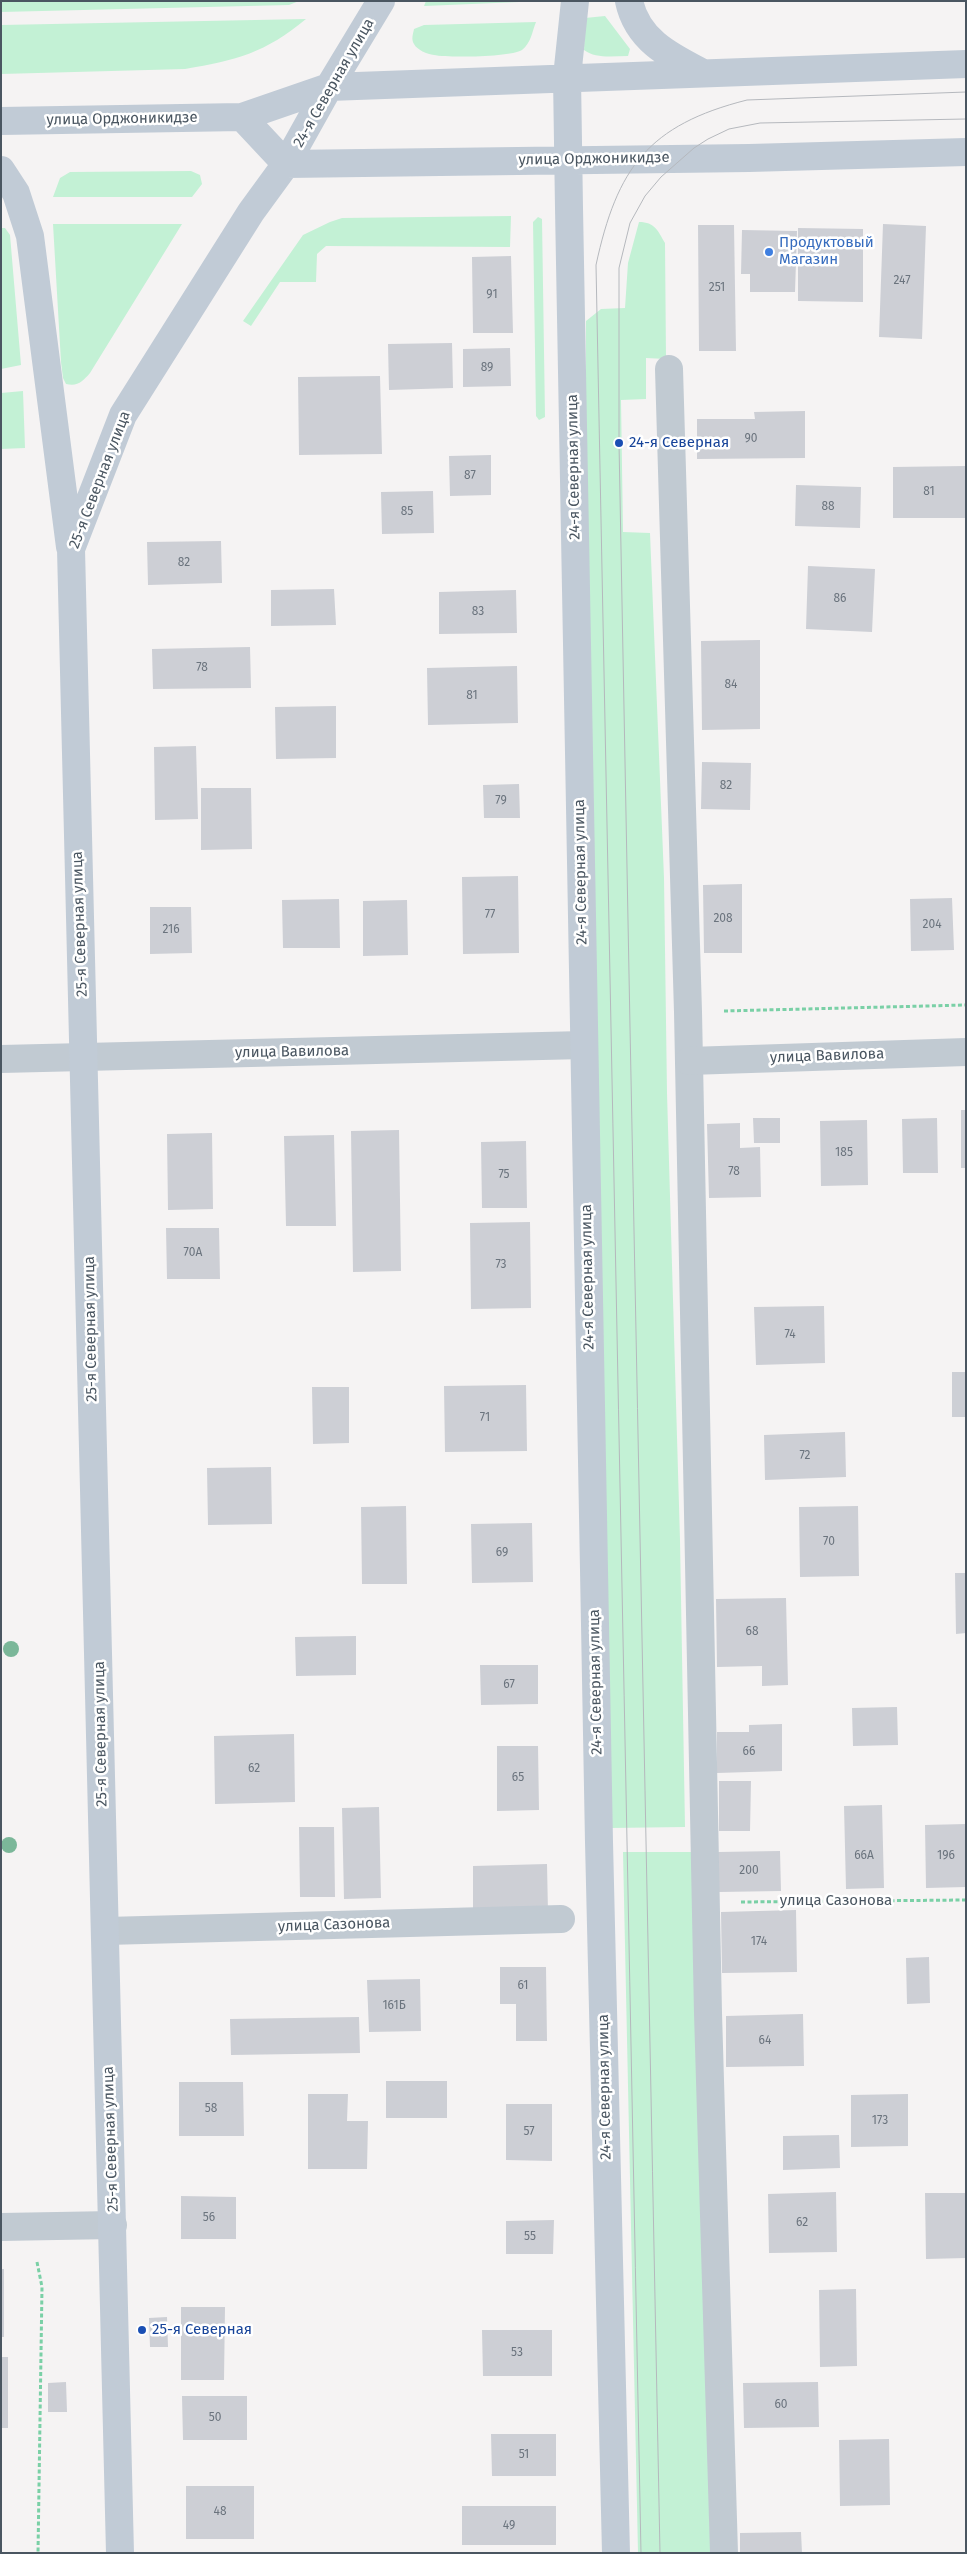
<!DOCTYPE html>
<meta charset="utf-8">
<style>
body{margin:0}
#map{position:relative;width:967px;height:2554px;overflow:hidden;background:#f5f3f3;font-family:"Fira Sans",sans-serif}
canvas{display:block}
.frame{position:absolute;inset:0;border:2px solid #4a5661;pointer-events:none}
</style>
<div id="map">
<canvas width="967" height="2554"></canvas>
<div class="frame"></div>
</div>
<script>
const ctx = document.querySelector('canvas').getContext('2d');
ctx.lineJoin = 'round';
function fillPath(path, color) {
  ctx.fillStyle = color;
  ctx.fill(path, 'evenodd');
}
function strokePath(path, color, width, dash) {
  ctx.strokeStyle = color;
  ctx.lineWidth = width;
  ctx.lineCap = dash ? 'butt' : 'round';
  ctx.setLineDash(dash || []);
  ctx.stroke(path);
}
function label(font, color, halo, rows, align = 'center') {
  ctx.font = font + ' "Fira Sans",sans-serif';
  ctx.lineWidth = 5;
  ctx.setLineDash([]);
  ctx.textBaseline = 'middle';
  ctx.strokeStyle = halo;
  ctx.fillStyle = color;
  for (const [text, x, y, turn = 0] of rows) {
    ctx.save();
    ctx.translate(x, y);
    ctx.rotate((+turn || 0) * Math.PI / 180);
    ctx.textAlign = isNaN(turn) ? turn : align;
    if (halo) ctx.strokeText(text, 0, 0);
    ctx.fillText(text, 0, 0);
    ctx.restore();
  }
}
fillPath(new Path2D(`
 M1,1H299L289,5L1,12Z
 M426,1H543L424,6Z
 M605,16L630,49L628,56C613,56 596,59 584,50L585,18Z
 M306,19C265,53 237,60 185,69L1,74V25Z
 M536,22C532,32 531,43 522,50C512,57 447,58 434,55C427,54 417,50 414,44C411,39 413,34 414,29L424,25Z
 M191,171L200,175L202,184L192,197H53L60,178L70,172Z
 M511,216L510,247L326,246L317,254L316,282H280L251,326L243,321L303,235L330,222L342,218Z
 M538,217L542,219L545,417L539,420L536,416L533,222Z
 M639,222C655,222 658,231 665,243L666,359L646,358V399L621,400L623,532L650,533L664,878L667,1093L680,1540L685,1827L610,1828L586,485V321L601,309L625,308L628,263Z
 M53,224H182L90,373C83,381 78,387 66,384L63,378L61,362Z
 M1,228H5L10,235L21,365L1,369Z
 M23,391L25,448L1,449V393Z
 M623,1852H694L717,2553H638Z`), '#c3f1d5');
fillPath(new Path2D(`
 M883,224L926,226L922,339L879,337Z
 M698,225H734L736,351H699Z
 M798,228L863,229V302L798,301Z
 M742,230L797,231L795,292H750V274H741Z
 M511,256L513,333H473L472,257Z
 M452,343L453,388L389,390L388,344Z
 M510,348L511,386L463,387V349Z
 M380,376L382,454L299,455L298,377Z
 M805,411V458L697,459V419H755L754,412Z
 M491,455V495L450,496L449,456Z
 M966,466V518H893V467Z
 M796,485L861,487L860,528L795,526Z
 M433,491L434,533L382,534L381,492Z
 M221,541L222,583L148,585L147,542Z
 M808,566L875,569L872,632L806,629Z
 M334,589L336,625L271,626V590Z
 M516,590L517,633L439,634V592Z
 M760,640V729L702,730L701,641Z
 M250,647L251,688L153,689L152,649Z
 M517,666L518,723L428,725L427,668Z
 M336,706V758L276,759L275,707Z
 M196,746L198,819L155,820L154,747Z
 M702,762L751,763L750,810L701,809Z
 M519,784L520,818H484L483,785Z
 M201,788H251L252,849L201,850Z
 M518,876L519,953L463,954L462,877Z
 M742,884V953H704L703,885Z
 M952,898L954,950L911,951L910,899Z
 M339,899L340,948H283L282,900Z
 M407,900L408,955L363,956V901Z
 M150,907H191L192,953L150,954Z
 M961,1110H966V1168H961Z
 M753,1118H780V1143H754Z
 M937,1118L938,1173H903L902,1119Z
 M867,1120L868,1185L821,1186L820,1121Z
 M740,1123V1148L760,1147L761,1197L709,1198L707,1124Z
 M399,1130L401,1271L353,1272L351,1131Z
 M212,1133L213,1209L168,1210L167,1134Z
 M334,1135L336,1226H286L284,1136Z
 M526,1141L527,1208H482L481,1142Z
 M530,1222L531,1308L471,1309L470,1223Z
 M166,1228H219L220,1279H167Z
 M824,1306L825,1363L756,1365L754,1307Z
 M952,1372H966V1417H952Z
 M526,1385L527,1451L445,1452L444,1386Z
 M312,1387H349V1443L313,1444Z
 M845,1432L846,1477L765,1480L764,1435Z
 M271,1467L272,1524L208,1525L207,1468Z
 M406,1506L407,1584H362L361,1507Z
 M858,1506L859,1576L800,1577L799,1507Z
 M532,1523L533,1582L472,1583L471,1524Z
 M955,1573H966V1633L956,1634Z
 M786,1598L788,1685L762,1686V1666L717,1667L716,1599Z
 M356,1636V1675L296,1676L295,1637Z
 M480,1665H538V1704L481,1705Z
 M897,1707L898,1745L853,1746L852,1708Z
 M782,1724V1771L717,1773V1732H749V1725Z
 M294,1734L295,1802L215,1804L214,1736Z
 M497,1746H538L539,1810L497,1811Z
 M719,1781H751L750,1831H719Z
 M882,1805L884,1888L846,1889L844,1806Z
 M379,1807L381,1898L344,1899L342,1808Z
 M966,1824V1887L926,1888L925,1825Z
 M299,1827H334L335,1897H300Z
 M780,1851L781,1891L719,1892L718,1852Z
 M547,1864L548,1913L473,1914V1866Z
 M796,1910L797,1972L722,1973L721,1912Z
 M929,1957L930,2003L907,2004L906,1958Z
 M500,1967H546L547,2041H516V2004H500Z
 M420,1979L421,2031L369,2032L367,1980Z
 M803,2014L804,2066L726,2067V2016Z
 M359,2017L360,2053L231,2055L230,2019Z
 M386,2081H447V2118H386Z
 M179,2082H243L244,2136H179Z
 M308,2094H348L347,2121H368L367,2169H308Z
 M908,2094V2146L851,2147V2095Z
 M506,2104H552V2161L506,2160Z
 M839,2135L840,2168L783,2170V2136Z
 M836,2192L837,2252L769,2253L768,2194Z
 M925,2193H966V2258L926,2259Z
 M181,2196L236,2197V2239H181Z
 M554,2220L553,2254H506V2221Z
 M1,2269H4V2337H1Z
 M856,2289L857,2366L820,2367L819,2290Z
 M181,2307H225L224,2380H181Z
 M167,2317L168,2347H150L149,2318Z
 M482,2330H552V2376H483Z
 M1,2357H8V2428H1Z
 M66,2382L67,2412H48V2383Z
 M818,2382L819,2427L744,2428L743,2383Z
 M182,2396H247V2440H183Z
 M491,2434H556V2476H492Z
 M889,2439L890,2505L840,2506L839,2440Z
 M186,2486H254V2539H186Z
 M462,2506H556V2545H462Z
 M801,2532L802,2553H740V2533Z`), '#cdcfd5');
strokePath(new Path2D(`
 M724,1011L966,1005
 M741,1902L966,1900
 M37,2262L42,2287L38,2553`), '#7ad0a6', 3, [4, 2.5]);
strokePath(new Path2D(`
 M669,369L688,1012L708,2013L724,2553
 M106,1931L561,1919
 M1,2227L113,2225`), '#c1cad2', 28);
strokePath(new Path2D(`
 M1,1059L584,1045
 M689,1061L966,1052`), '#c1cad2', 28);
strokePath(new Path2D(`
 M575,1L567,77L569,208L599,1842L616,2553
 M629,1C637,39 668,55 699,71
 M242,117L286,164L749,158L966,152
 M1,121L242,117L329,87L966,64
 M1,170L16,193L30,236L70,547
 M120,2553L71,549L123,415L251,212L286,164L329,87L381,1`), '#c1cbd6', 28);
strokePath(new Path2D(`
 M641,2553L596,265C617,168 648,125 747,100L966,92
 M660,2553L630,1027L619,443V268L630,223L645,196L661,177L694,148L708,139L729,129L760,123L966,119`), '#b5b8bd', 1);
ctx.fillStyle = '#7bb799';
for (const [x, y] of [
 [11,1649],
 [9,1845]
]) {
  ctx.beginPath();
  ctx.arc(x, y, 8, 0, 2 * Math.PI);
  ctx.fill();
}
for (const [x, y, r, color] of [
 [769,252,5,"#3f7fe0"],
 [619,443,5,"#1a4fb4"],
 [142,2330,5,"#1a4fb4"]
]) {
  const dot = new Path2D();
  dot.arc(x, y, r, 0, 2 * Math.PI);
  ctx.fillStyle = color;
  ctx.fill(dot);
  strokePath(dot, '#fff', 2);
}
label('12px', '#6b747e', null, [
 ["247",902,281],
 ["251",717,288],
 ["91",492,295],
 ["89",487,368],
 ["90",751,439],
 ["87",470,476],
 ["81",929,492],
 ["88",828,507],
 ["85",407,512],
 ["82",184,563],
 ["86",840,599],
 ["83",478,612],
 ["78",202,668],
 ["84",731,685],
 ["81",472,696],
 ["82",726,786],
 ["79",501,801],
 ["77",490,915],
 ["208",723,919],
 ["204",932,925],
 ["216",171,930],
 ["185",844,1153],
 ["78",734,1172],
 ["75",504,1175],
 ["70А",193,1253],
 ["73",501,1265],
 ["74",790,1335],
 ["71",485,1418],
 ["72",805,1456],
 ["70",829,1542],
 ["69",502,1553],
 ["68",752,1632],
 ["67",509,1685],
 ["66",749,1752],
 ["62",254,1769],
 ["65",518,1778],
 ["66А",864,1856],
 ["196",946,1856],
 ["200",749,1871],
 ["174",759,1942],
 ["61",523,1986],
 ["161Б",394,2006],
 ["64",765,2041],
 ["58",211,2109],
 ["173",880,2121],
 ["57",529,2132],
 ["56",209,2218],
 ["62",802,2223],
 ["55",530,2237],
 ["53",517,2353],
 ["60",781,2405],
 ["50",215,2418],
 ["51",524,2455],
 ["48",220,2512],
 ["49",509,2526]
]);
label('15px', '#4a5661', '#fff', [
 ["24-я Северная улица",334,83,-60],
 ["улица Орджоникидзе",122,119,-1],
 ["улица Орджоникидзе",594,159,-1],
 ["24-я Северная улица",574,467,-91],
 ["25-я Северная улица",100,480,-69],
 ["24-я Северная улица",581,872,-91],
 ["25-я Северная улица",80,924,-92],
 ["улица Вавилова",292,1052,-1],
 ["улица Вавилова",827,1056,-2],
 ["24-я Северная улица",588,1277,-91],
 ["25-я Северная улица",91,1329,-91],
 ["24-я Северная улица",596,1682,-91],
 ["25-я Северная улица",101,1734,-91],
 ["улица Сазонова",836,1901],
 ["улица Сазонова",334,1925,-2],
 ["24-я Северная улица",605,2087,-91],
 ["25-я Северная улица",111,2139,-92]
]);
label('15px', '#366cbe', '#fff', [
 ["Продуктовый",779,243],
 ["Магазин",779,260]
], 'left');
label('15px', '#164399', '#fff', [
 ["24-я Северная",629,443],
 ["25-я Северная",152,2330]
], 'left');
</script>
